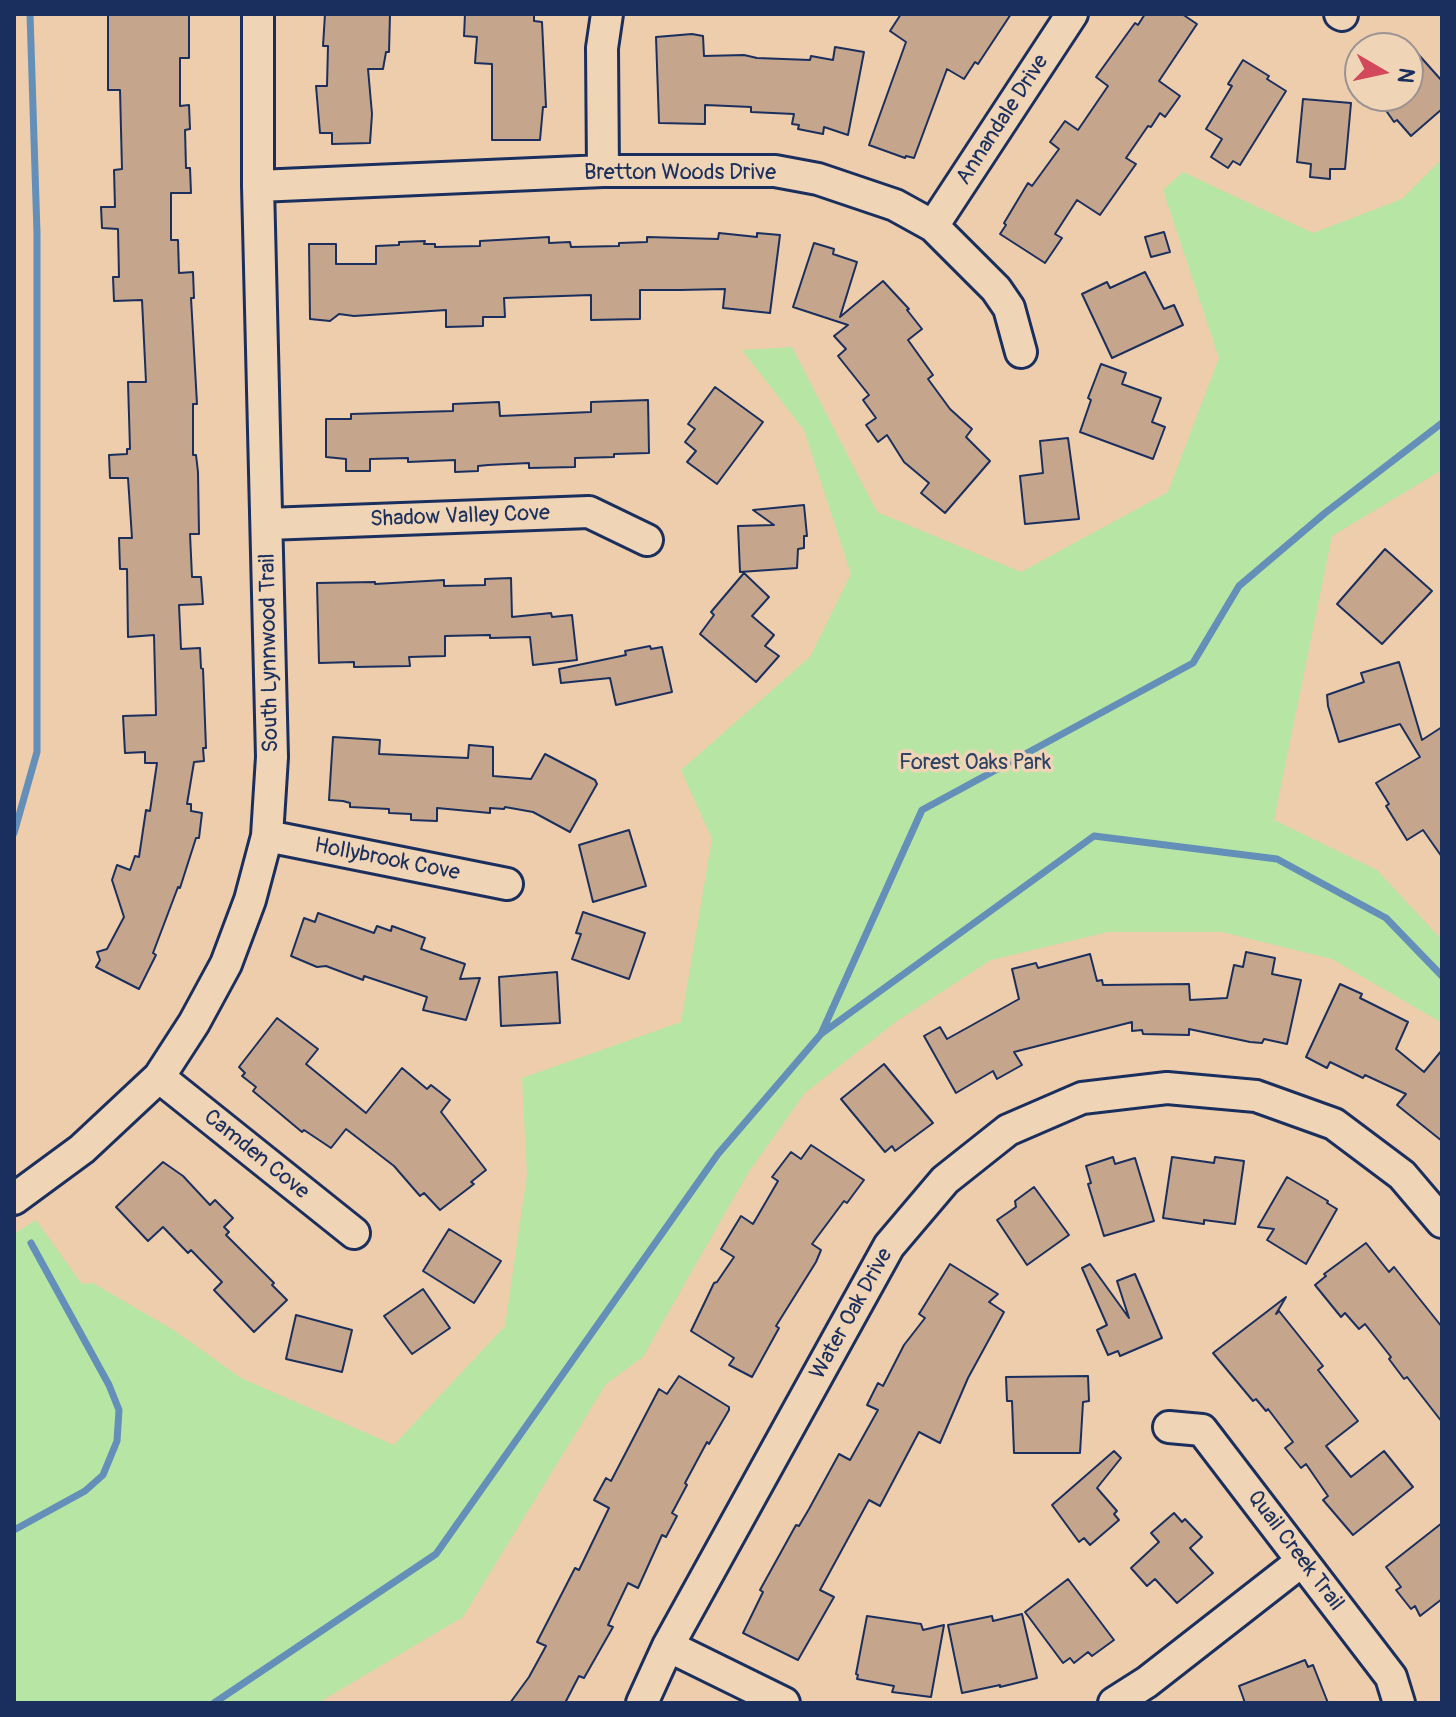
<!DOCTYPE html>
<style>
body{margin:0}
#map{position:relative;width:1456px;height:1717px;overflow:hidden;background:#edcdac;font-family:Pangolin,sans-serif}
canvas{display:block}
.frame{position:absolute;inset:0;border:16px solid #1b2f5e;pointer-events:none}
.north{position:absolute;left:1344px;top:32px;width:80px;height:80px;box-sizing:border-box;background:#f0d4b6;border:2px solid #9b9293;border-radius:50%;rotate:99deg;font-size:22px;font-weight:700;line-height:32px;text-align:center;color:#1b2f5e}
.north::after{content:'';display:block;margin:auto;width:28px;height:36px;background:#d1495b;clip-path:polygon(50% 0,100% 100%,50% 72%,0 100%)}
</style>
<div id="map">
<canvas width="1456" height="1717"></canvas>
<div class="frame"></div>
<div class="north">N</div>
</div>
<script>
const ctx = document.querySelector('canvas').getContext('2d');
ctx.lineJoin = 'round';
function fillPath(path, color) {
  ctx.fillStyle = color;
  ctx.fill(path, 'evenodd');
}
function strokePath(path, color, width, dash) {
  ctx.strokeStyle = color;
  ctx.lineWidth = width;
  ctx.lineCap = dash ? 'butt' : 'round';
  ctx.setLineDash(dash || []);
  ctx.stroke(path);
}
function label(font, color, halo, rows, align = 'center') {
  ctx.font = font + ' Pangolin,sans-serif';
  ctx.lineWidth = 7;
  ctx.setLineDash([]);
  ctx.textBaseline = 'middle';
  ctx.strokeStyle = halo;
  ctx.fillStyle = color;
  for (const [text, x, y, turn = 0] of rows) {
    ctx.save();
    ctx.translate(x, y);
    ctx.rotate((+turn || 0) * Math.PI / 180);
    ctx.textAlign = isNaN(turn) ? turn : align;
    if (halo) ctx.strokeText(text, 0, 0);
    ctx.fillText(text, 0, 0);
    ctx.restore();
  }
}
fillPath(new Path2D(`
 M1442,159V470L1332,536L1274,820L1377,870L1442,940V1023L1332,959L1222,932H1108L991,960L897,1021L805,1093L748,1173L643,1357L606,1384L463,1617L318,1703H14V1234L36,1220L82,1284L93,1283L175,1331L241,1378L394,1445L505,1326L527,1175L522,1078L681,1022L712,839L681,770L810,657L851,574L804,430L742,350L792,347L877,512L1021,572L1168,492L1219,358L1163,190L1183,172L1313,233L1402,199Z`), '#b7e5a4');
strokePath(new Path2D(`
 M14,833L37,752V233L30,14
 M821,1034L1094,836L1277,859L1386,918L1442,976
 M14,1530L85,1491L103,1475L117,1441L119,1410L109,1385L31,1243
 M214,1703L436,1554L718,1154L821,1034L922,810L1193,663L1239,586L1325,513L1442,423`), '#638fb8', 7);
const building = new Path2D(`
 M108,14H189V58H180V106L189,105L190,129L185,130L186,168H190L191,193H171V240H178L179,273L193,272L194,298H191L197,404H193V455H196L198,472L199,534H190L192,577H201L203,604L179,605L181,649L200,648L201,668L203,669L206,748H203L204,761L194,762L187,804H191V811L202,813L199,838H196L180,888L178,887L153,953L156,955L139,989L96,967L100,960L97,952L107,949L124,917L112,880L117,865L130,870L135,856L139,857L146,810L150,811L157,763H145V752L125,753L123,716L156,715L154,635L128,637L127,569H120L119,538H132L128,478H110L109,455L127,454V449H130L128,382H146L142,300L114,301L113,277H119L118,229L102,228L101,207H115L114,170L122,169L120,90H108Z
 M325,14H390L389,52H386L383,69H368L372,114L370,143L332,144V133H320L316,86H327L328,46H323Z
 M465,14H534V21L542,22L546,107H543L540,140H492V64L475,63L477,37L464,36Z
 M901,14H1011L978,64L975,62L964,79L947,69L914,158L906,156L905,158L869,145L906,42L890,31Z
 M1145,14H1182L1197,24L1159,81L1180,96L1165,117L1160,113L1151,127L1148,126L1126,158L1136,164L1100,215L1077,200L1055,234L1062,238L1045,263L1000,234L1006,225L1004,223L1028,183L1032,186L1059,149L1050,142L1065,121L1078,130L1108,86L1096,77L1135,23L1138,25Z
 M692,34L703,36L704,56L744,55L757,58L810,60L811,56L833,60L835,47L864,52L848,135L824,127L823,134L798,129L799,125L792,124L794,114L751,112V107L705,105V124L659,123L656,37Z
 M1418,54L1442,81V109L1411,136L1397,120L1394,122L1376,96H1408V63Z
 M1243,60L1269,76L1267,79L1286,91L1240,165L1233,161L1228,168L1211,157L1222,139L1206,129L1232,86L1228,84Z
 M1303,99L1351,103L1345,169H1330V179L1310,177L1311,164L1297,162Z
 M1164,232L1170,252L1151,257L1145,237Z
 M719,233L757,237V233L780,235L770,313L723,308L725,289L680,290H640V319L591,320V295L504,298L505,317H483V326L446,327V310L354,316L339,314L330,321L310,319L309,244H336V264H376V246L399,245V242L425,241L424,244H435V247L480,246V241L549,237V243L570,242L571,247L619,246V243L647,242V237L718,239Z
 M814,243L834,249L833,254L857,262L840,317L883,281L909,309L907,310L922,329L908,340L933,375L928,379L950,409L972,429L966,437L990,461L945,513L921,493L929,483L904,462L887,435L878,442L866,425L876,418L863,400L869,395L838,356L846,349L834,336L848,325L793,307Z
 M1145,272L1164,309L1174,305L1183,325L1112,358L1082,294L1107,282L1110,288Z
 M1101,364L1126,373L1122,384L1161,398L1152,422L1165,427L1153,459L1080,432L1091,400L1088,398Z
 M715,387L763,422L717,484L687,462L696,451L685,442L695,429L688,424Z
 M648,400L649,453L614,454V457L575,458V467L529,468V463L488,465L478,466V471L455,472V460L408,462V458L370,459V471H346V459L326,457V419H351V414L453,411V404L499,402L500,416L591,412V402Z
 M1068,438L1079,519L1025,524L1020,476L1043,473L1040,441Z
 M804,505L807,536H804V548L798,549L797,568L740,572L738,526L774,525L753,510Z
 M1385,549L1432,591L1382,644L1337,604Z
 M744,573L769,597L752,616L774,635L765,646L779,656L756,682L700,634L714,615L711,612Z
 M511,578L512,617L551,613L552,617L572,615L577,660L533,665L530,637L490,638V635L445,636V656L409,657L410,666L354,667V662L319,663L317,583L375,582V584L444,580V586L485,585V579Z
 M650,646L651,649L662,647L672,692L616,705L610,678L561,683L559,669L626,655L625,651Z
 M1399,662L1422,740L1442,727V857L1423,830L1407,840L1386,806L1389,804L1376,783L1420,757L1400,724L1339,742L1328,706L1327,695L1364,682L1361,673Z
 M333,737L380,740L379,754L468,758L469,745L493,747V776L531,779L545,754L595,780L597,784L570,832L533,812L505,807L504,809L490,808V813L437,808V821L411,820V814L389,813V809L350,807V803L343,801L329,800Z
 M629,830L646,886L593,902L579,845Z
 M583,912L645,933L629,979L572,959L581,934L576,933Z
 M318,913L374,933L377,926L391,931L392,926L425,938L421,949L465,964L460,979L480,978L466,1020L423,1010L427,997L364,976L363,980L326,966L317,967L291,956L304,918L315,922Z
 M1246,952L1275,958L1272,974L1301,980L1287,1044L1264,1039L1262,1043L1250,1042L1189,1029V1035L1143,1034L1142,1030L1132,1031V1022L1014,1052L1022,1065L997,1079L993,1071L956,1093L924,1036L940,1027L947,1039L1019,999L1012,969L1036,963L1038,968L1090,954L1097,981L1102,980L1103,985L1189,984L1190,1000L1227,998L1234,965L1243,967Z
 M557,972L560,1023L501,1026L499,977Z
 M1340,984L1362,994L1360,998L1408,1022L1396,1049L1424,1072L1442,1050V1141L1397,1105L1406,1094L1365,1075L1363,1078L1330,1062L1327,1068L1306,1057Z
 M277,1018L318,1049L306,1064L366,1113L402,1068L427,1089L431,1085L450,1100L441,1112L486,1170L471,1182L474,1184L440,1210L424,1193L420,1196L394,1166L346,1129L331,1148L304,1130L302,1132L253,1091L256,1087L242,1076L245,1073L239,1067Z
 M884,1064L933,1123L895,1151L892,1146L885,1152L841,1099Z
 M811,1145L864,1180L847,1203L844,1201L812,1244L821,1250L816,1262L776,1326L779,1328L752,1377L729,1365L734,1358L691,1331L714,1283L717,1282L734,1257L721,1249L741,1216L753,1224L778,1181L772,1177L791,1152L801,1159Z
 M1113,1157L1115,1164L1135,1158L1154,1221L1104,1236L1088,1184L1091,1183L1086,1166Z
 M1172,1157L1214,1163L1215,1157L1244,1161L1235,1224L1204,1220V1224L1163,1218Z
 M163,1162L183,1176L210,1205L215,1200L233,1218L224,1227L229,1232L226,1235L274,1283L272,1285L287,1300L254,1332L214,1290L222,1282L191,1250L188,1253L163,1227L148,1241L116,1207Z
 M1287,1177L1328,1201L1327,1203L1337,1209L1306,1264L1267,1240L1274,1229L1258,1227Z
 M1034,1187L1069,1235L1027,1265L997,1220L1016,1207L1015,1201Z
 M449,1229L501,1261L474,1303L423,1271Z
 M1366,1243L1389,1272L1394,1267L1442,1327V1422L1407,1377L1404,1379L1389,1359L1391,1357L1365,1324L1359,1329L1345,1313L1341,1317L1315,1285L1326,1276L1324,1274Z
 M950,1264L998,1294L989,1302L1004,1312L968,1378L940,1443L919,1432L880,1506L869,1500L820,1590L834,1597L798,1660L743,1633L763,1592L760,1590L796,1525L799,1526L809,1509L839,1454L850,1460L878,1410L867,1405L878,1383L883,1386L904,1345L925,1318L919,1314Z
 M1090,1264L1129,1318L1117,1281L1135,1274L1162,1338L1120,1356L1118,1351L1108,1355L1097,1330L1107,1325L1082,1268Z
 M423,1289L450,1328L412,1354L384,1316Z
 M1286,1297L1276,1314L1279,1311L1323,1366L1318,1370L1358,1421L1326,1446L1351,1477L1384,1451L1413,1487L1353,1535L1323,1500L1328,1496L1306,1464L1301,1468L1285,1448L1293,1442L1268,1409L1266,1411L1256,1399L1253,1401L1213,1353Z
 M296,1315L352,1330L342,1372L286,1359Z
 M679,1376L729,1407V1410L709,1444L707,1442L685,1483L687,1485L672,1513L677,1516L666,1537L662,1535L638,1588L628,1583L608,1625L613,1627L584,1678L579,1676L565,1703H510L529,1677L546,1646L537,1642L575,1568L579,1570L609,1508L594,1500L606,1478L611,1481L659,1389L667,1394Z
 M1088,1376L1089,1401L1083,1402L1080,1453H1014L1012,1401H1007L1006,1377Z
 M1114,1451L1121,1458L1097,1488L1117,1511L1114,1514L1119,1520L1090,1545L1084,1538L1079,1542L1052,1505Z
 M1174,1513L1182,1522L1185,1519L1202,1537L1190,1548L1213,1573L1177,1603L1155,1579L1147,1586L1131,1568L1159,1542L1151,1533Z
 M1442,1523V1599L1420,1616L1415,1606L1411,1609L1396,1590L1401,1587L1386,1567Z
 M1068,1579L1114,1640L1092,1656L1088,1652L1074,1663L1070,1658L1063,1663L1025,1612Z
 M1022,1614L1037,1678L1000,1687V1685L962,1693L948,1625L992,1616L993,1621Z
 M867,1616L921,1624L923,1630L944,1625L931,1697L892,1692L894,1686L857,1679L858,1675L856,1674Z
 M1305,1660L1308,1667L1313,1665L1328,1703H1245L1239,1686Z`);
fillPath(building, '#c5a68c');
strokePath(building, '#1b2f5e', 2);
const minor = new Path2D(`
 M1340,14L1342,15
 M603,171L602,48L607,14
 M258,186L603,171H775L818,179L895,205L933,226L996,289L1009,308L1021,352
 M933,226L1072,14
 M267,524L589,512L647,540
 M267,836L507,884
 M159,1077L354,1233
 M14,1199L82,1149L159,1077L194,1023L226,964L250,900L267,836L272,757L258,186V14
 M1169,1427L1202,1430L1391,1677L1399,1703
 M668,1646L784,1703
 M642,1703L668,1646L889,1246L945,1180L1008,1130L1082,1098L1167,1088L1256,1096L1334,1124L1402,1175L1442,1222
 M1114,1703L1147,1682L1302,1561`);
strokePath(minor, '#1b2f5e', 36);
strokePath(minor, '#f0d4b6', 30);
label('22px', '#1b2f5e', '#f0d4b6', [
 ["Annandale Drive",1003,120,-57],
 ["Bretton Woods Drive",680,173],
 ["Shadow Valley Cove",460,517,-2],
 ["South Lynnwood Trail",270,653,-91],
 ["Hollybrook Cove",387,860,11],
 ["Camden Cove",256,1155,39],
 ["Water Oak Drive",852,1314,-61],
 ["Quail Creek Trail",1295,1551,53]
]);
label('22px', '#2b4165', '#f0d4b6', [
 ["Forest Oaks Park",975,763]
]);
</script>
